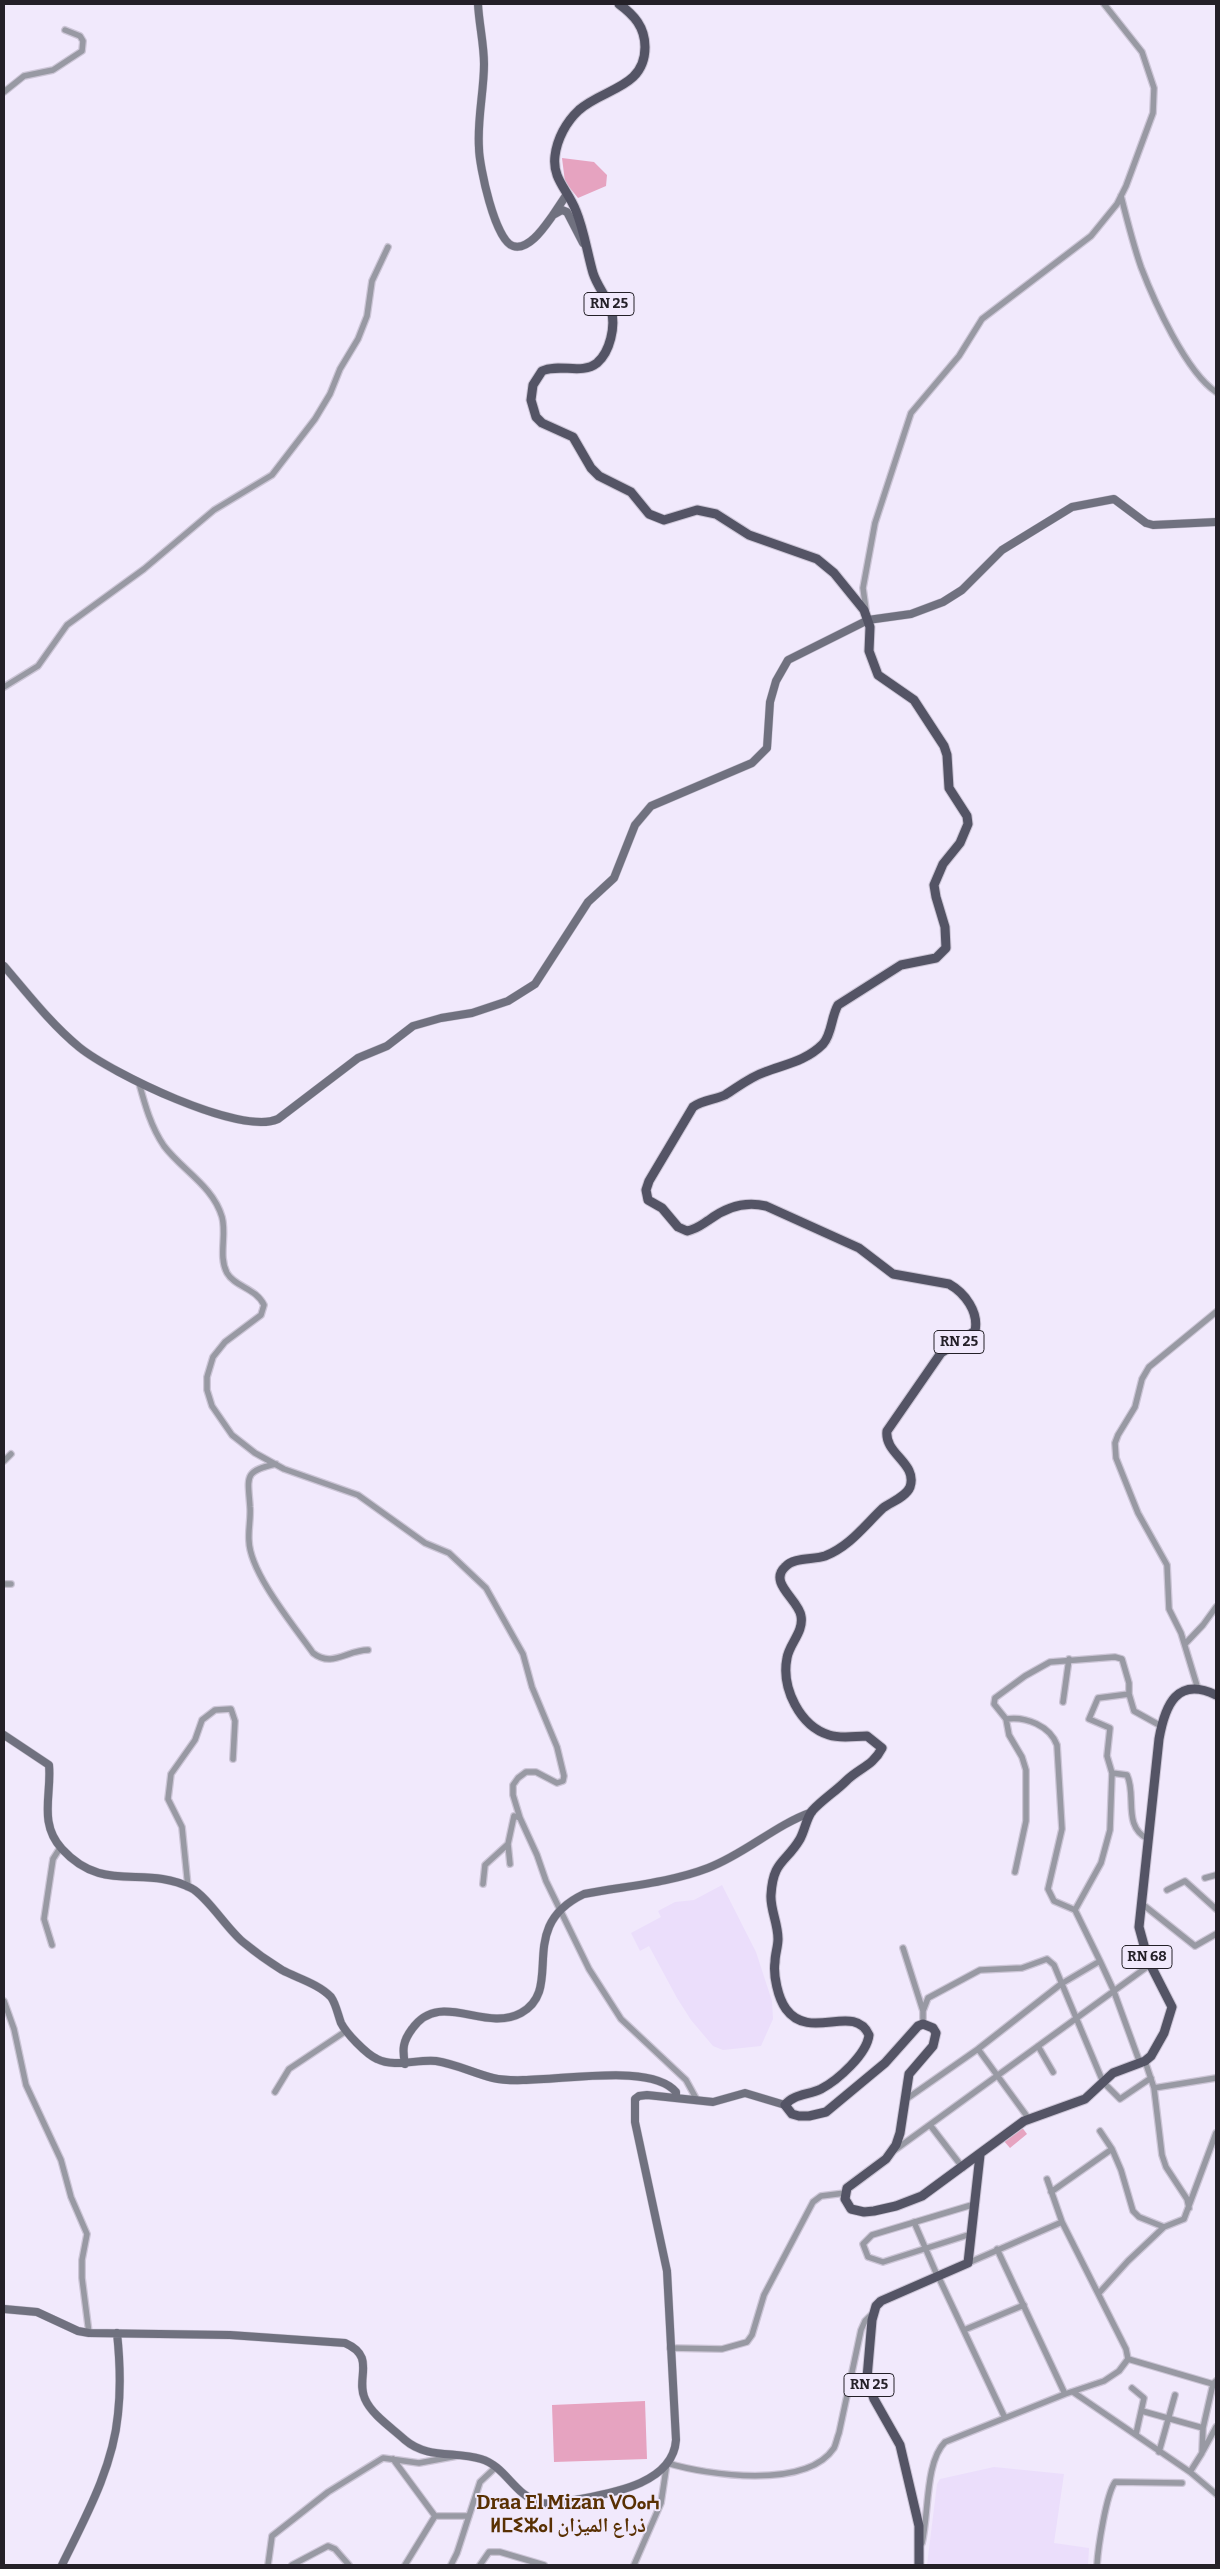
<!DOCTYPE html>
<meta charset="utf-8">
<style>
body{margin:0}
#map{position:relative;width:1220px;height:2569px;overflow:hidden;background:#f1e9fc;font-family:Bitter,serif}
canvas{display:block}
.frame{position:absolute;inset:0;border:5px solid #242028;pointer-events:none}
</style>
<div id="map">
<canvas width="1220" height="2569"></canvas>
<div class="frame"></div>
</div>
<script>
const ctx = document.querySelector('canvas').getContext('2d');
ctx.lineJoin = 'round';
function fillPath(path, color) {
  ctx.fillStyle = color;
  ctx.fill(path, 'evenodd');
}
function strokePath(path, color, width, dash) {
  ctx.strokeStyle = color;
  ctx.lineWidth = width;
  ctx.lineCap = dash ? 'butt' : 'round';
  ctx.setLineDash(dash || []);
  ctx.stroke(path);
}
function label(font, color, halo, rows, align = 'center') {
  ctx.font = font + ' Bitter,"Noto Naskh Arabic","Noto Sans Tifinagh",serif';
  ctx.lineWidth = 4;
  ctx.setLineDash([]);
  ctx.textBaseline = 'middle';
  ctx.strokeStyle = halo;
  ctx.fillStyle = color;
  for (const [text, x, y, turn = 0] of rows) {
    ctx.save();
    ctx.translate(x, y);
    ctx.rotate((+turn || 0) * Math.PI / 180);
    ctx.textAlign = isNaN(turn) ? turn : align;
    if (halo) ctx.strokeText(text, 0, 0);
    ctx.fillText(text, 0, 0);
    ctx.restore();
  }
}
fillPath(new Path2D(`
 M722,1885L756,1952L772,2001L773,2019L761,2046L723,2050L713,2046L691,2020L677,1998L649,1946L640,1951L631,1933L661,1917L658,1911L675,1902L694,1900Z
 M994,2467L1064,2474L1054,2543L1089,2548L1088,2565H927L937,2484L940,2479Z`), '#ebdefb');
fillPath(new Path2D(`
 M562,158L594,162L607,175L606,186L578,198L565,182Z
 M1021,2126L1027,2134L1010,2148L1003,2140Z
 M645,2401L647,2459L554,2462L552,2405Z`), '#e6a3c0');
const street = new Path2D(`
 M4,92L24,76L53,70L82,51L83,41L80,36L65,30
 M1121,196C1127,220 1133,244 1141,267C1154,301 1186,372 1216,392
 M866,610L863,588L875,523L911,413L959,356L982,319L1091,236L1117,204L1126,186L1153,113L1154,88L1142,52L1104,4
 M4,687L38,666L67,625L144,569L214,510L272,475L315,419L330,394L340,369L358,339L367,316L372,281L388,247
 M139,1083C145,1105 151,1127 164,1146C182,1170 213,1186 222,1217C227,1235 218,1256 227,1273C235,1287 256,1288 264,1305L261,1315L225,1342L213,1357L207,1377V1390L212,1406L232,1435L255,1453L284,1469L358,1495L425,1543L449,1553L486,1588L523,1654L532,1687L557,1747L564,1776L563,1781L557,1783L536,1772H526L518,1778L513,1785V1795L520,1818L537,1855L546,1881L589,1969L621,2019L686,2080L697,2100
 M4,1461L11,1454
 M276,1464C243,1471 248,1477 250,1507C251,1518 248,1530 249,1541C250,1573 294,1626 313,1653C332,1668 347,1650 368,1650
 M4,1584H11
 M1185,1644L1203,1625L1216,1607
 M1198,1689L1181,1633L1169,1609L1167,1565L1138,1513L1116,1458L1115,1443L1118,1435L1135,1407L1142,1379L1149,1367L1216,1312
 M1063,1702L1069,1659
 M1006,1719L1009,1735L1022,1757L1026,1770V1821L1015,1872
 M1112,1773L1107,1756L1110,1728L1089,1719L1098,1698L1129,1694L1134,1711L1161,1726
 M508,1844L510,1864
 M1205,1878L1216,1875
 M483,1884L485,1865L508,1844L514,1816L520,1818
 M188,1887L182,1827L168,1799L171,1774L195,1740L202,1720L215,1710L231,1709L235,1721L233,1759
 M1167,1890L1185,1881L1216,1909
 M1141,1903L1195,1946L1216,1934
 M1075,1910L1054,1901L1048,1889L1062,1829L1057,1745C1050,1726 1026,1716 1006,1719L994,1704L995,1698L1025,1676L1050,1662L1115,1657L1122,1659L1129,1683V1694
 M52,1945L44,1919L53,1859L60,1848
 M903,1948L923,2011
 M1100,1961L1075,1910L1101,1863L1110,1830L1112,1773L1127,1775C1137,1796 1122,1826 1148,1839
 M4,2001L14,2029L26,2085L61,2160L71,2197L87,2234L82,2260V2278L89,2333
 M923,2024V2011L928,1998L980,1970L1022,1968L1047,1959L1054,1965L1103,2082L1120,2099L1151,2078
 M1038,2046L1053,2072
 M978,2049L1029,2119
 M1145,2061L1154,2088L1162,2155L1166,2167L1187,2199L1189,2208
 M1154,2088L1216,2078
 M275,2092L289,2069L346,2031
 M905,2100L978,2049L1061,1984L1100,1961L1113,1989L1140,2063
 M930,2125L963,2168
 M1100,2131L1112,2149
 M895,2150L1151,1964
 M1047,2179L1062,2222
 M1051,2192L1112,2149L1121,2170L1133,2211L1139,2217L1164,2227
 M914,2222L937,2275
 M971,2234L883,2262L868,2257L863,2244L872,2235L975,2204
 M997,2249L1065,2394
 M939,2278L1005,2418
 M1099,2293L1128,2261L1164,2227L1184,2219L1216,2133
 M964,2330L1024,2305
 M670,2348L722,2349L747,2342L752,2335L764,2295L813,2202L821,2196L845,2193
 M1128,2359L1213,2384
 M1132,2388L1144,2398L1136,2434
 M1073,2392L1190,2472L1216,2494
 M1142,2411L1203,2428
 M1203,2451L1216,2427
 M1159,2452L1175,2395
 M393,2459L435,2516
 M1190,2472L1202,2453L1203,2428L1213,2384L1216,2381
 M922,2543C929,2514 925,2462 945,2442L1065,2394L1104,2381L1119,2371L1128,2359L1126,2349L1062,2222L968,2263
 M268,2565L272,2536L328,2492L383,2458L419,2463L457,2456
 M292,2565L328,2546L335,2549L349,2565
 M405,2565L435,2516H469
 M451,2565L457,2553L480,2482L496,2467
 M480,2565L489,2552H500L544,2565
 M634,2565L661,2503L667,2463C707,2475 806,2490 834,2448C836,2444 837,2438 839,2433L861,2330L865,2321L873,2313
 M1097,2565C1098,2548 1106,2495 1115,2482L1182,2483`);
const secondary = new Path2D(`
 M478,4C479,24 484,44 484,64C484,92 477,119 479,148C479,165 495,241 513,246C529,251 545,226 553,215
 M567,194L553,215L562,210L567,212L583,243
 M4,966C28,994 51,1024 79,1047C111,1073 240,1136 278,1119L358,1058L387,1046L413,1026L441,1018L472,1013L508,1001L535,984L588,902L614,878L635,825L651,806L752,763L767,748L770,702L776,681L788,660L868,620L911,614L943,602L962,590L1002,550L1072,507L1114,499L1146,523L1153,525L1216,522
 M4,1735L49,1765C52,1794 38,1823 62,1849C104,1895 144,1864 191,1888C207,1896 227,1929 243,1942C255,1952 269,1962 282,1970C297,1978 319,1984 331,1997C336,2004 338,2015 341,2023C346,2033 366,2054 377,2059C395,2068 417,2059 436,2061C456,2064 473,2073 493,2078C535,2088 647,2058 676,2092V2097
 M405,2064C402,2049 403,2041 412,2029C440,1989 484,2033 521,2013C566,1988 514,1927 584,1894C625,1886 669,1883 708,1868C745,1854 775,1825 812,1812
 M4,2309L37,2312L78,2331L89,2333L230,2335L345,2343C377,2357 355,2378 365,2399C372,2415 392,2428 405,2440C427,2459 455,2451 481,2459C505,2466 514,2494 538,2502C551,2506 567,2501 580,2499C613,2493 673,2483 676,2440L667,2271L635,2122V2099L639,2096L647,2095L713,2102L745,2093L785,2105
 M62,2565C85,2518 113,2468 118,2414C121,2387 120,2361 117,2333`);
const primary = new Path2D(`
 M619,4C634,15 645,27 645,47C645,88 604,88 579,110C566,122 557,139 555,156C552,179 568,190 576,211C584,230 587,252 593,273C597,286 607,297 611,310C616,326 610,352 597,363C582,375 559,363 542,371L533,385L531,400L536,417L542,423L573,437L591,468L599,476L631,492L649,514L664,520L697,510L716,514L749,535L817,559L834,573L864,610L870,627L869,651L878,675L914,700L944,746L947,755L949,788L967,816L968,824L960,843L943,864L934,885L936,897L945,927L946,948L936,958L901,965L838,1005C831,1017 832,1034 823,1044C806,1061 786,1064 765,1072C750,1077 738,1087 725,1095C714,1100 703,1100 693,1107L649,1181L646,1190L648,1200L662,1208L678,1227L687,1231C697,1229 701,1225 709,1220C726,1207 745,1201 766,1206L859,1248L893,1274L949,1284C965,1293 979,1312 975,1331L941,1353L887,1431C884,1454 918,1463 910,1487C906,1497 891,1502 883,1508C864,1526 850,1546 825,1556C813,1560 794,1557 785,1567C768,1583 799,1600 801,1616C804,1632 789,1644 787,1658C781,1688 800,1726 829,1735C841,1739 855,1736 867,1736L882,1748C873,1766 859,1768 846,1781C836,1791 822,1800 812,1811C806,1819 805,1830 800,1839C786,1863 773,1860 771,1895C770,1909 778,1923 778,1939C778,1947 775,1954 775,1962C773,1975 778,1998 786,2009C810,2042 854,2002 869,2035C867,2054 838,2080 821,2089C809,2095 793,2094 785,2105L792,2114L799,2116H809L826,2112L885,2063L918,2026L923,2024L933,2028L936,2033L933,2046L909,2074L900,2133L896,2145L886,2159L847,2188L845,2199L851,2209L864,2212L874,2211L896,2206L922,2196L1024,2121L1085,2099L1113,2073L1145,2061L1151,2056L1164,2033L1172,2007L1148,1960L1139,1927L1159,1739C1165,1705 1177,1676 1216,1695
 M919,2565V2526L900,2445L874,2399L867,2378L872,2320L876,2306L881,2301L968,2263L980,2155`);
strokePath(street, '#ccc5d6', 8);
strokePath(secondary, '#ccc5d6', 9);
strokePath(primary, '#ccc5d6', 11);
strokePath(street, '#9899a3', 5.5);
strokePath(secondary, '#70717f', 8);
strokePath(primary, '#545465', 9);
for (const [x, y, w] of [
 [609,304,50],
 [959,1342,50],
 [1147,1957,50],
 [869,2385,50]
]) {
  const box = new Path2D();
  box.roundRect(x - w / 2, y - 11.5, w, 23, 4);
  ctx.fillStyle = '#f1e9fc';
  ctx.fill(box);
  strokePath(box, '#242028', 1);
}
label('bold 14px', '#242028', null, [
 ["RN 25",609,304],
 ["RN 25",959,1342],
 ["RN 68",1147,1957],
 ["RN 25",869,2385]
]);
label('bold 20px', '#593003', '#f1e9fc', [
 ["Draa El Mizan ⴸⵔⴰⵄ",568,2503],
 ["ⵍⵎⵉⵣⴰⵏ ذراع الميزان",568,2526]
]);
</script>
